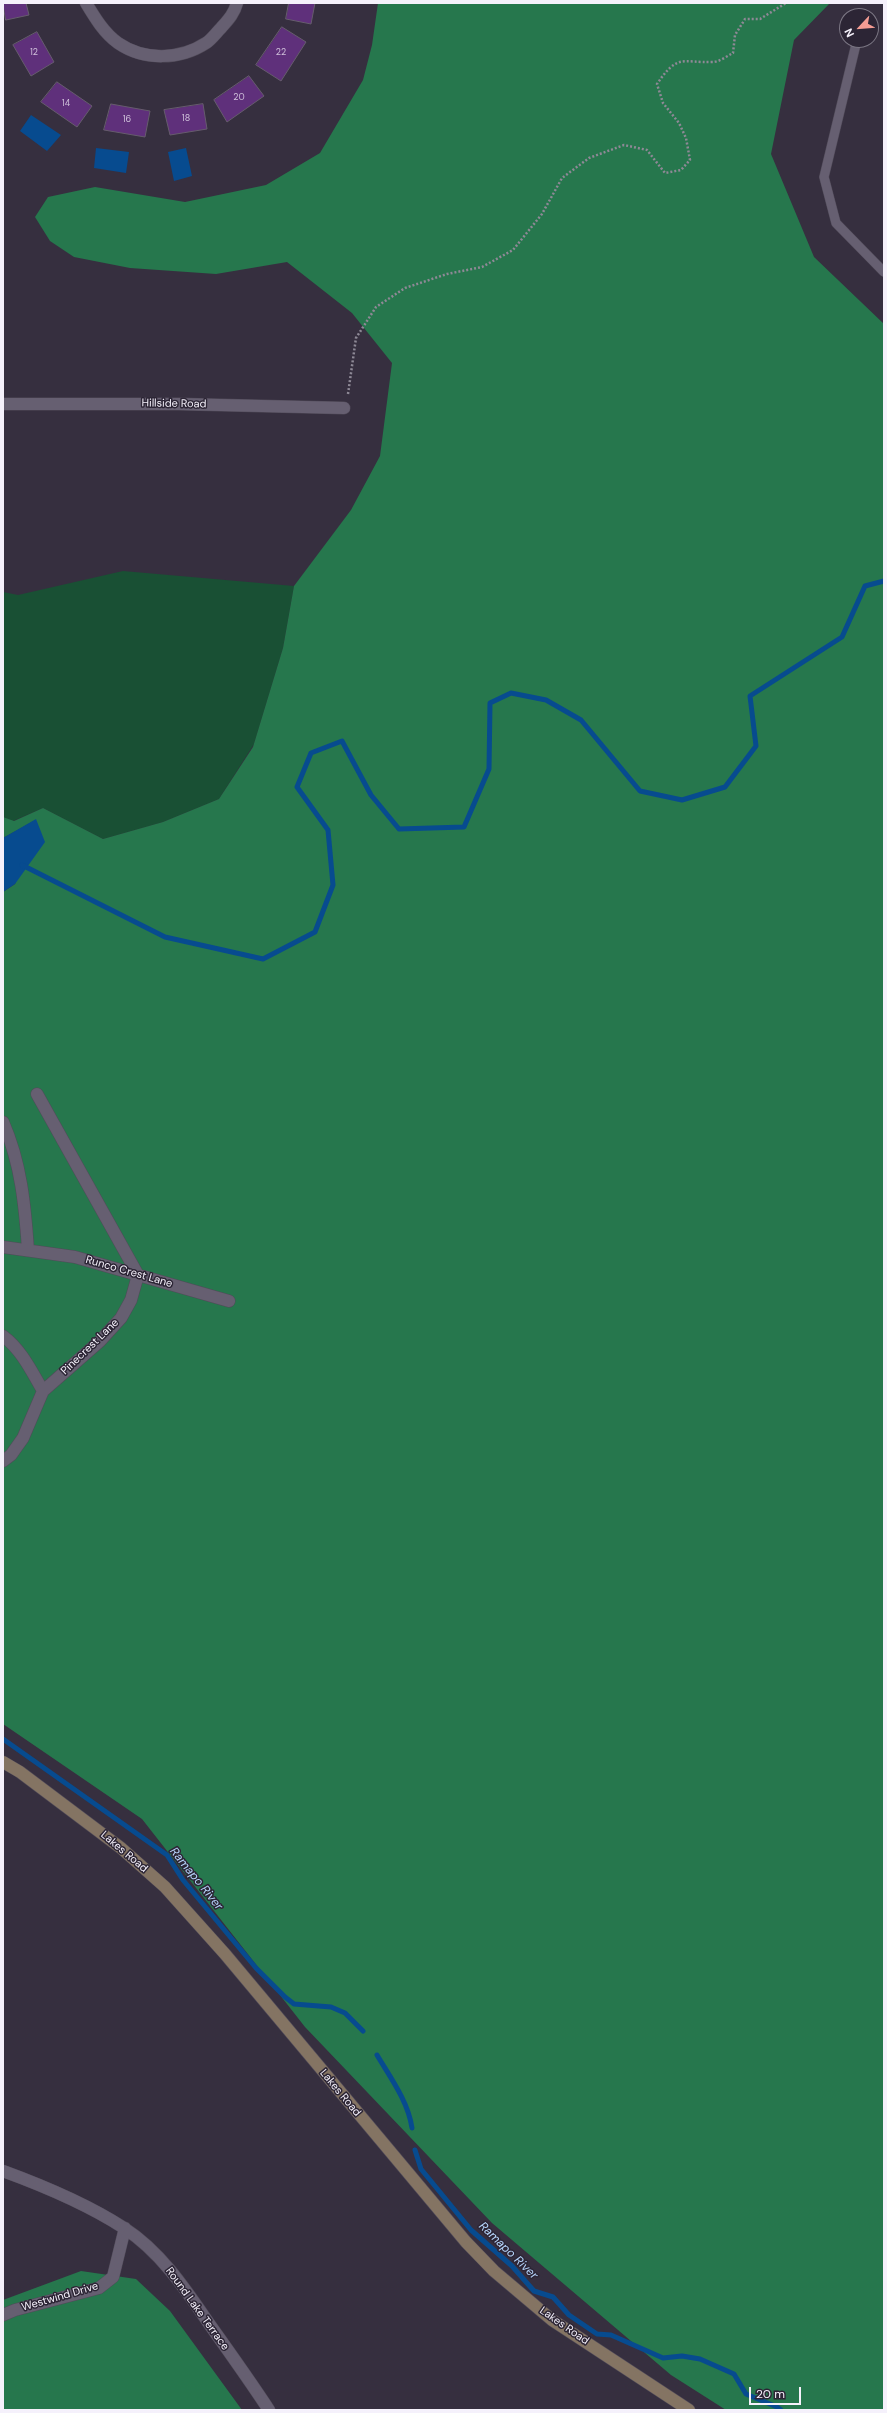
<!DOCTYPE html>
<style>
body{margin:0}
#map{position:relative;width:887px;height:2413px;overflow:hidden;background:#362f3f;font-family:"DM Sans",sans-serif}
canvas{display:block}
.frame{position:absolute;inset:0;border:4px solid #f5f1fb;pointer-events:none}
.north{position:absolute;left:839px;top:8px;width:40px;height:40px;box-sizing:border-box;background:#2c2535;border:1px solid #7c7784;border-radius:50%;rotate:244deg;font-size:11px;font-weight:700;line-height:16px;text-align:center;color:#f5f1fb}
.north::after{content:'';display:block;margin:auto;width:14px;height:18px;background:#f59c93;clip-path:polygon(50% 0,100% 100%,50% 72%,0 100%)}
.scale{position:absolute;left:749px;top:2387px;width:52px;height:18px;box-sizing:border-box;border:2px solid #f5f1fb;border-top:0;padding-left:5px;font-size:12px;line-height:14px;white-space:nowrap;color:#f5f1fb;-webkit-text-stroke:3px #2c2535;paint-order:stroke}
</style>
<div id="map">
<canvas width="887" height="2413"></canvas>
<div class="frame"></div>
<div class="north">N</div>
<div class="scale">20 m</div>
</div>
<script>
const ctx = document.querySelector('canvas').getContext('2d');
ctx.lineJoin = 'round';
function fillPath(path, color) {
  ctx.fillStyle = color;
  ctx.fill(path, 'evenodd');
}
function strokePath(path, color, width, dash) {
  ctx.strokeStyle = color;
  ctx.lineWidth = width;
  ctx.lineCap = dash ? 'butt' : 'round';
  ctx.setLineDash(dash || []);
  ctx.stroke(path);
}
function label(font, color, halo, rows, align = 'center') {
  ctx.font = font + ' "DM Sans",sans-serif';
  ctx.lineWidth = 3;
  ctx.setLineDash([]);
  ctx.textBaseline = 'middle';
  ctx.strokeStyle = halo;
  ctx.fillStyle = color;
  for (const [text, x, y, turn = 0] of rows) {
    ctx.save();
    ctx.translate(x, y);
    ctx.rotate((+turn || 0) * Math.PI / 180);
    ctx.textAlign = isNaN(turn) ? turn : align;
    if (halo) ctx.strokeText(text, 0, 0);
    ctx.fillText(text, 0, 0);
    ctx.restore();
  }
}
fillPath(new Path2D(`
 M123,571L294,586L283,648L254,744L219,799L163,822L103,839L43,808L13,821L3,817V592L18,595Z`), '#195034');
fillPath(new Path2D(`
 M378,3H830L794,40L771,154L814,257L884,324V2410H726L671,2375L492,2223L305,2027L142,1819L3,1724V892L15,884L36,820L3,838V817L14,821L43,808L103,839L163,822L219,799L253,747L283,648L294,586L351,510L380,456L392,363L352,313L287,262L216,274L130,268L74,257L50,241L35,217L48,197L95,187L185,202L266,185L320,153L363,80L372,45Z
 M81,2271L136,2279L170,2311L242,2410H3V2300Z`), '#26774d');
fillPath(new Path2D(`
 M31,115L61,135L47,151L20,131Z
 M96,148L129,152L126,173L94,168Z
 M186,148L192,176L174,181L168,152Z
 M36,819L45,842L15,884L3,892V838Z`), '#074b8f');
strokePath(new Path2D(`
 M22,865L165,937L263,959L315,932L333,885L328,830L297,787L311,753L342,741L371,795L399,829L464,827L489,769L490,703L511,693L546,700L581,720L640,791L682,800L725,787L756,746L750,696L842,637L865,586L884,581
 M3,1739L167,1855L183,1880L256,1968L285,1997L294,2004L331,2007L345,2013L363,2031
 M377,2055C390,2077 408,2101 412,2128
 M415,2150L421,2169L471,2230L512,2266L534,2291L553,2297L569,2315L597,2334L611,2335L663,2358L682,2356L700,2359L734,2374L746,2394L777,2407L781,2410`), '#074b8f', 5);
const building = new Path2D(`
 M3,3H26L29,15L6,20Z
 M289,3H315L311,24L286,19Z
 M282,27L306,42L281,81L256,65Z
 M37,32L54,62L31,76L13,45Z
 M249,76L264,96L227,122L214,100Z
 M57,82L92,106L77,127L41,102Z
 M111,104L150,111L145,137L104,130Z
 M203,104L207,129L170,135L164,110Z`);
fillPath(building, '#5f307b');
strokePath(building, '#665c6d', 1);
const lane = new Path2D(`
 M857,40L824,177L836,223L884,272`);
const street = new Path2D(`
 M86,3C95,18 104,33 118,43C144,61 180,60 206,43C211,40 216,33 221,28C228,20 234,14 237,3
 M3,404H179L344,408
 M3,1122C21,1163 25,1205 28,1250
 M3,1247L75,1257L229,1301
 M3,1336C21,1349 32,1372 43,1391
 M3,1461L11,1455L23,1438L43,1391L100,1341L121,1318L131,1300L138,1275L37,1094
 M3,2171C44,2186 87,2204 124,2228C161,2252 186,2290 210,2325C230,2353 250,2381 269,2410
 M3,2315L15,2310L99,2288L113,2277L125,2228`);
const secondary = new Path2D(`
 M3,1762L20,1772L121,1848L165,1887L225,1954L466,2242L494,2271L552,2320L689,2410`);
strokePath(lane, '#514b59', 10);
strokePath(street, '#514b59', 13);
strokePath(secondary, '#514b59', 13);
strokePath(new Path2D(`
 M348,394L356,338L376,307L405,288L447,274L482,267L513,250L542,214L562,178L589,158L624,145L647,150L665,173L681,170L690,160L686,138L679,123L663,103L657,84C678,53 682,63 713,62C719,62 727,56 733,53L735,35L745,19H760L786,3`), '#8e8996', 2.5, [2, 2]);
strokePath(lane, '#665f71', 9);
strokePath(street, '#665f71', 12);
strokePath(secondary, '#847463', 12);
label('9px', '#d0c1db', null, [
 ["12",34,53],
 ["22",281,53],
 ["20",239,98],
 ["14",66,104],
 ["18",186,119],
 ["16",127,120]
]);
label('11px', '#f5f1fb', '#2c2535', [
 ["Hillside Road",174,404,1],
 ["Runco Crest Lane",129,1272,16],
 ["Pinecrest Lane",90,1347,-44],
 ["Lakes Road",124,1852,40],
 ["Lakes Road",340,2093,50],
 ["Westwind Drive",60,2297,-16],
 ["Round Lake Terrace",197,2309,54],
 ["Lakes Road",564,2326,35]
]);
label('italic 12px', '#b5d4fb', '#2c2535', [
 ["Ramapo River",196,1879,51],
 ["Ramapo River",508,2251,44]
]);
</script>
